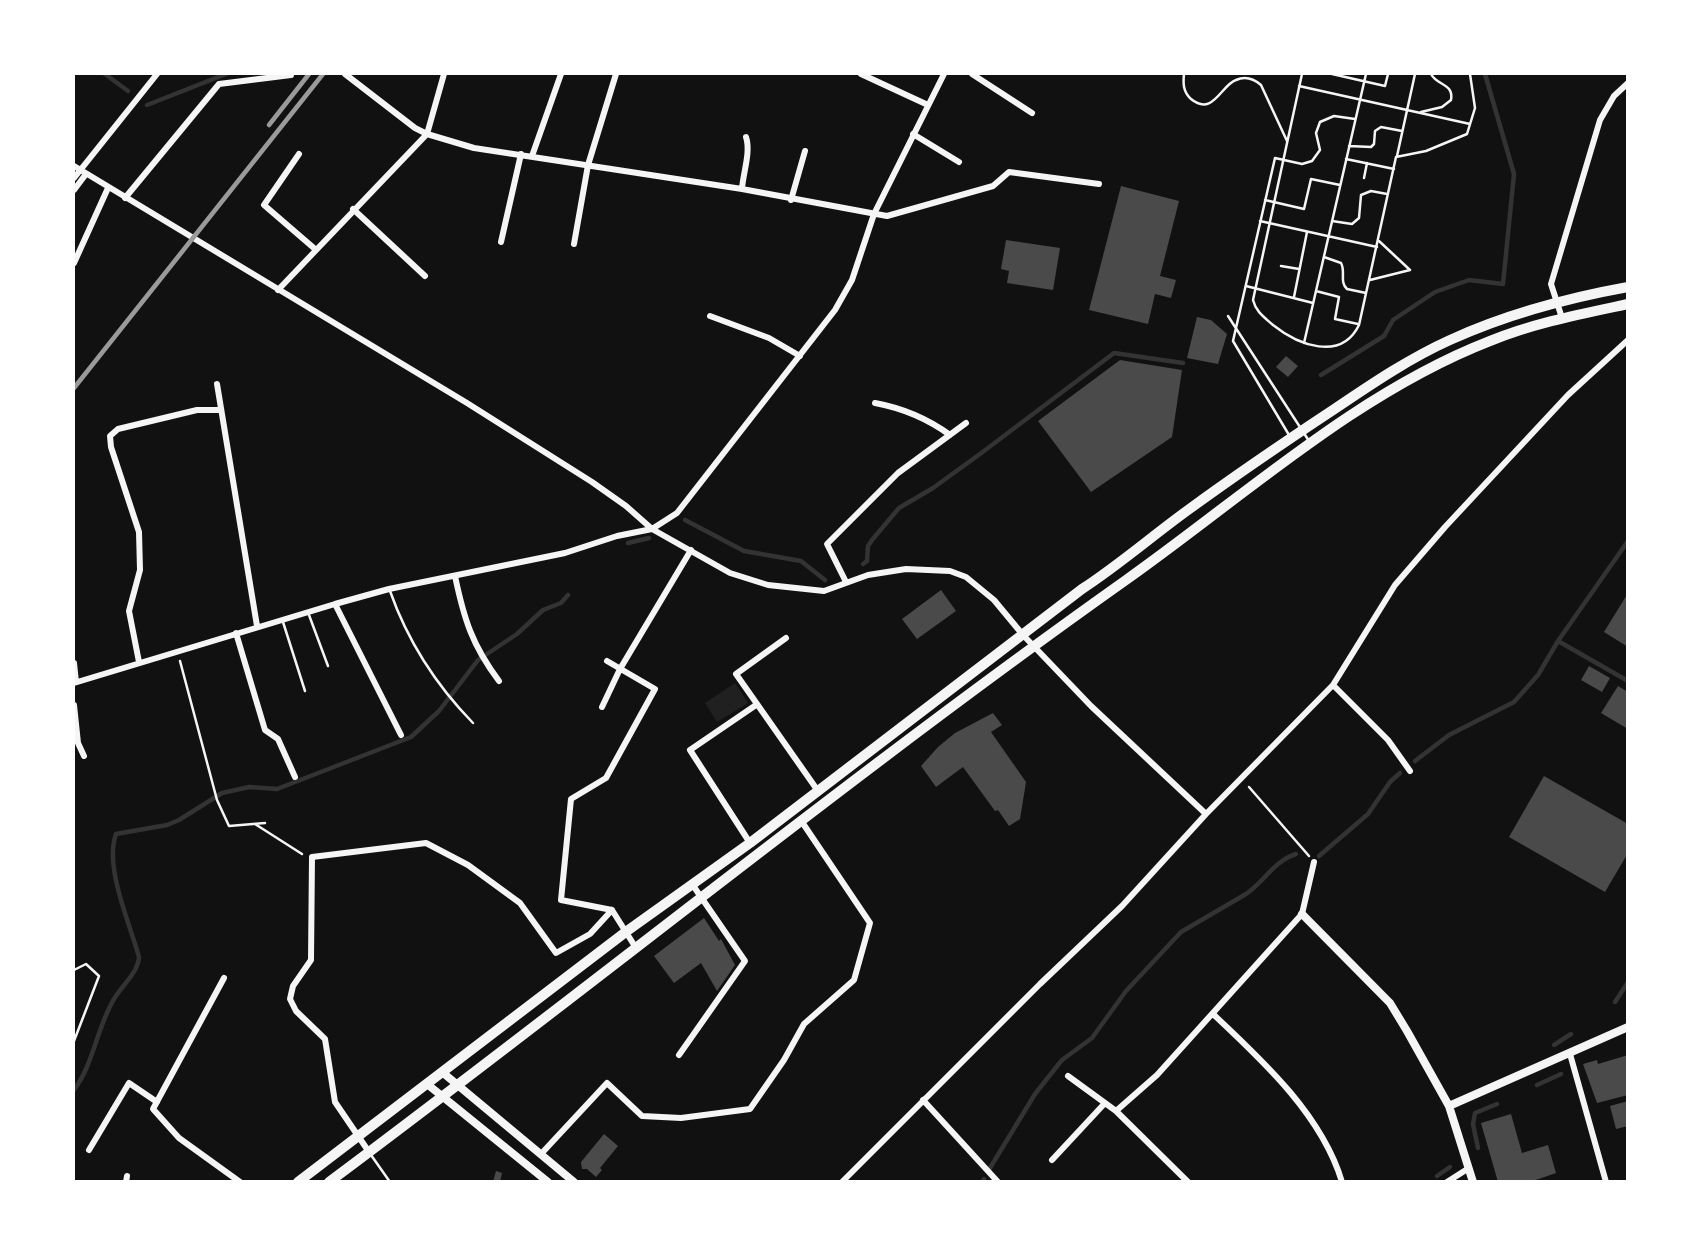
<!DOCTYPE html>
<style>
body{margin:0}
#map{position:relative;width:1701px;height:1255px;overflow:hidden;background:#111;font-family:Literata,serif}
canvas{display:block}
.frame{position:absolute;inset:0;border:75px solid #fff;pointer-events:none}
</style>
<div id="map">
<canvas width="1701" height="1255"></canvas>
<div class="frame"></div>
</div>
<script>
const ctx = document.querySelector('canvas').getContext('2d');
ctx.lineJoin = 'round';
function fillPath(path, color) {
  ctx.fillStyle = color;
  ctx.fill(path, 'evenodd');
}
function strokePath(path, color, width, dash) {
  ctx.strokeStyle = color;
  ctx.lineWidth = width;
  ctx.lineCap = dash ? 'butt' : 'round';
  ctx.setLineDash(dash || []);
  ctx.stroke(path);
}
fillPath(new Path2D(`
 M735,683L748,703L717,722L705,703Z`), '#202020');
strokePath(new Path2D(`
 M105,74L128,91
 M147,105L226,74
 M1321,375L1384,336L1393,320L1435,292L1469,280L1503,284L1514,174L1485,74
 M685,520L744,551L801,561L825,580
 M628,543L649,538
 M863,564L867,561L868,546L872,540L899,508L933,488L980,454L1114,353L1183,363
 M1558,641L1628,681
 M1415,761L1449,735L1514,702L1538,675L1558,641L1628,541
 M1319,856L1368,814L1390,782L1400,773
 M1615,1002L1628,982
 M1554,1045L1571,1034
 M1537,1085L1561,1074
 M74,1090C94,1063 97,1027 114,999C122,985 138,973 139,957C130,924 104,867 116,834L167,825L179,820L222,793L249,787L277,789L411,737L439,711L478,660L517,634L543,610L561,603L568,595
 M1478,1148L1473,1124L1475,1113L1497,1104
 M990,1168L1035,1094L1050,1075L1062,1060L1092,1038L1126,991L1181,932L1246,894C1265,881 1274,861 1296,854
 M1437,1176L1450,1167
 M982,1182L984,1179`), '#333', 4.5);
fillPath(new Path2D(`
 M1121,186L1179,201L1160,276L1176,280L1171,298L1155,294L1148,324L1089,310Z
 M1006,240L1060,248L1053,290L1007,283L1009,271L1001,269Z
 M1197,317L1211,320L1227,334L1218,364L1187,358Z
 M1286,356L1298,366L1288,377L1276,367Z
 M1120,360L1182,370L1172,437L1091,492L1038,421Z
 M941,590L956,611L917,639L902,619Z
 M1628,593V647L1604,632Z
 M1589,666L1610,678L1602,692L1581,680Z
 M1618,686L1628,692V729L1601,713Z
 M993,713L1002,725L991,732L1026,782L1020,819L1009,826L998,810L995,811L963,767L936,787L921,766L938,747L955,733Z
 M1544,776L1628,824V853L1605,892L1509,837Z
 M704,918L719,941L721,939L735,965L717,991L701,963L674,983L654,956Z
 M1628,1055V1095L1597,1103L1583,1064L1597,1060L1598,1064Z
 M1628,1101V1126L1616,1129L1610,1106Z
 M1511,1114L1522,1153L1548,1145L1556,1173L1530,1182H1498L1481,1123Z
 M604,1134L618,1146L600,1168L602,1170L596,1177L587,1169H582L581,1162Z
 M496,1171L502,1173L500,1182H493Z`), '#4a4a4a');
strokePath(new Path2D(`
 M180,661L217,800L229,826L265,823
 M1249,787L1309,856
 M255,824L302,854`), '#f5f5f5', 2.5);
strokePath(new Path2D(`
 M1184,74C1183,83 1183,92 1191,99C1213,117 1221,85 1236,80C1245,76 1254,79 1261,85L1287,141
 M1302,74L1253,300C1256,312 1264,317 1273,325C1298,345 1341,362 1359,325L1396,157L1426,151L1467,134L1475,108L1470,74
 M1332,74L1385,86L1388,74
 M1299,86L1470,124
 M1421,112L1442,107L1451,100C1454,83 1437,86 1431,74
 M1349,146L1371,147L1374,144L1375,131L1381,127L1402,131
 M1397,156L1415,74
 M1346,159L1394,169
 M1364,178L1367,163
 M1265,200L1304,209L1311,179L1340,185
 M1260,221L1377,247
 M1332,221L1352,224L1359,218L1361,195L1371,191L1387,194
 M1324,257L1341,263C1346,272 1339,281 1347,289L1366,293
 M1281,266L1299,269
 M1370,280L1410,270L1379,241
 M1246,286L1313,303
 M1316,291L1339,297L1335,319L1358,324
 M1294,297L1307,232
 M1228,316L1309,441
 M1304,343L1366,74
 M1289,435L1233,341L1275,158L1302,164L1312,161L1320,150L1316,133L1320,122L1334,116L1355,119
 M390,591C408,642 435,684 473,723
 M309,615L328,666
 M283,622L305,691
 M74,970L86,964L99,976L74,1041
 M371,1155L390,1182`), '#f5f5f5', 2.5);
strokePath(new Path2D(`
 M345,74L415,128L427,134L444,74
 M861,74L928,105
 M972,74L1032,113
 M913,134L959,162
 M299,154L264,205L315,249
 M532,156L561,74
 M74,166L467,403L592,482L626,506L652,529L730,573L768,585L824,591L868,575L906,569L950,571L966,577L994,600L1023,635L1091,706L1206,814
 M74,178L157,74
 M742,189C743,173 751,152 746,137
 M74,190L86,174
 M125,198L219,84L291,75
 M791,200L805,151
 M353,209L425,276
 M501,242L521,154
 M574,244L588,165L616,74
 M74,263L108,188
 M278,290L427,134L474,148L742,189L887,216L993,186L1009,172L1099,184
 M710,316L769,338L800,356
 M1562,318L1551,284L1600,120L1614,96L1628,83
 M217,384L257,626
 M875,403C902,408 928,419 950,435
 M455,576C464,619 472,645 499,681
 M846,582L827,544L898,473L966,423
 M335,604L401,735
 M236,633L265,730L278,739L295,777
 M786,638L736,674L818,791
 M607,661L655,689L606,778L571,799L561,900L612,910
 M139,662L129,611L140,570L139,532L111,447L110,436L118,429L197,410H221
 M74,663L76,682
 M74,683L335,604L389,589L565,553L617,536L652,529L677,513L835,310L852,280L874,214L944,74
 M1333,685L1388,740L1410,771
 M74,705L78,743L84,756
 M602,707L620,669L691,550
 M750,843L690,750L756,705
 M224,978L153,1109L179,1138L240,1182
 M1213,1014C1262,1060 1322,1115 1342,1182
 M1570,1054L1606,1182
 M679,1055L745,961L692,884
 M1068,1076L1116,1111
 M923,1100L998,1182
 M89,1150L129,1083L157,1102
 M369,1152L335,1102L325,1039L296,1011L290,999L293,986L311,960L312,857L426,843L468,865L520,903L556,953L590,934L612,910L636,948
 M541,1154L607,1083L642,1116L681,1118L750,1109L784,1060L804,1024L854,980L870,923L802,822
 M1052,1160L1105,1103
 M126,1182L127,1176
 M842,1182L1040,984L1122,906L1206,814L1333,685L1395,585L1445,527L1568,395L1628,340
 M1188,1182L1116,1111L1157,1075L1302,914L1314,862
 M1447,1182L1469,1168`), '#f5f5f5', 6);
strokePath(new Path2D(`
 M1302,914L1390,1003L1407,1031L1449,1106L1473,1182
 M442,1072L574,1182
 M427,1084L548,1182
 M1449,1106L1628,1027`), '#f5f5f5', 8);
strokePath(new Path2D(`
 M298,1182L627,931L750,843L1082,589C1119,565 1152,536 1188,510C1236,475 1286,441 1336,408C1373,383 1410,358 1450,340C1507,314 1567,298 1628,287
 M329,1182C596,983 855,772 1126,580C1242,498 1356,393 1490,341C1534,323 1581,314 1628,304`), '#f5f5f5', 10);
strokePath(new Path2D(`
 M269,125L309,74
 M74,388L323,74`), '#9a9a9a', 4.5);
</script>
